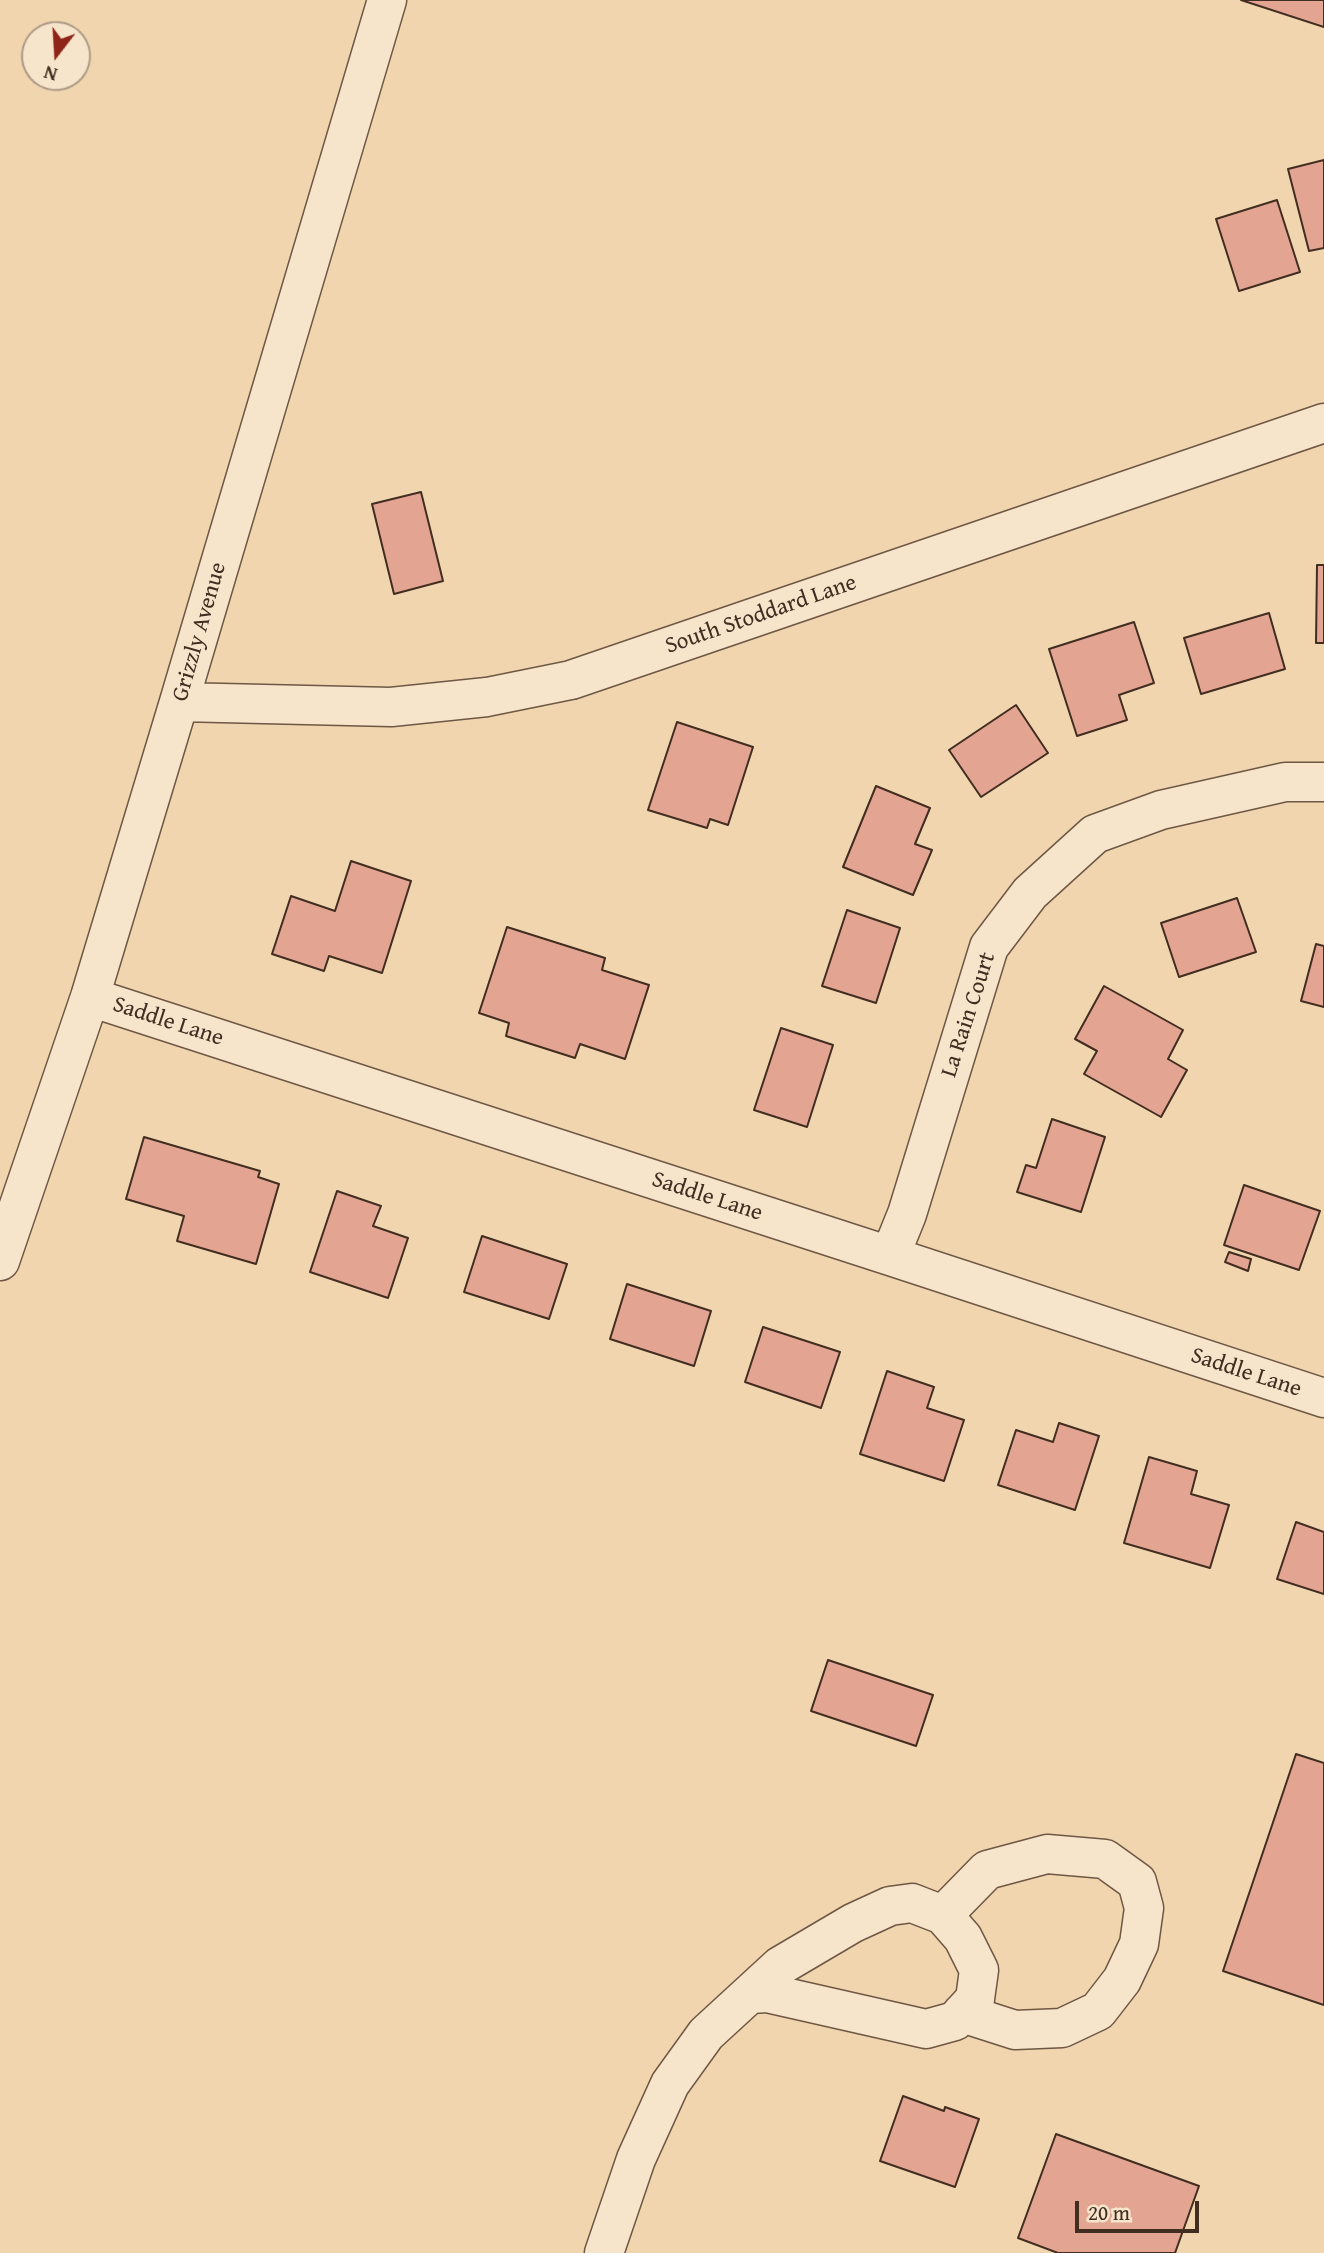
<!DOCTYPE html>
<style>
body{margin:0}
#map{position:relative;width:1324px;height:2253px;overflow:hidden;background:#f1d5af;font-family:"Gentium Book Plus",serif}
canvas{display:block}
.north{position:absolute;left:21px;top:21px;width:70px;height:70px;box-sizing:border-box;background:#f6e4cb;border:2px solid #ae9b87;border-radius:50%;rotate:197deg;font-size:19px;font-weight:700;line-height:28px;text-align:center;color:#422d21}
.north::after{content:'';display:block;margin:auto;width:24px;height:32px;background:#8f2418;clip-path:polygon(50% 0,100% 100%,50% 72%,0 100%)}
.scale{position:absolute;left:1075px;top:2201px;width:124px;height:32px;box-sizing:border-box;border:4px solid #422d21;border-top:0;padding-left:9px;font-size:21px;line-height:24px;white-space:nowrap;color:#422d21;-webkit-text-stroke:5px #f6e4cb;paint-order:stroke}
</style>
<div id="map">
<canvas width="1324" height="2253"></canvas>
<div class="north">N</div>
<div class="scale">20 m</div>
</div>
<script>
const ctx = document.querySelector('canvas').getContext('2d');
ctx.lineJoin = 'round';
function fillPath(path, color) {
  ctx.fillStyle = color;
  ctx.fill(path, 'evenodd');
}
function strokePath(path, color, width, dash) {
  ctx.strokeStyle = color;
  ctx.lineWidth = width;
  ctx.lineCap = dash ? 'butt' : 'round';
  ctx.setLineDash(dash || []);
  ctx.stroke(path);
}
function label(font, color, halo, rows, align = 'center') {
  ctx.font = font + ' "Gentium Book Plus",serif';
  ctx.lineWidth = 5;
  ctx.setLineDash([]);
  ctx.textBaseline = 'middle';
  ctx.strokeStyle = halo;
  ctx.fillStyle = color;
  for (const [text, x, y, turn = 0] of rows) {
    ctx.save();
    ctx.translate(x, y);
    ctx.rotate((+turn || 0) * Math.PI / 180);
    ctx.textAlign = isNaN(turn) ? turn : align;
    if (halo) ctx.strokeText(text, 0, 0);
    ctx.fillText(text, 0, 0);
    ctx.restore();
  }
}
const building = new Path2D(`
 M1241,0H1324V27Z
 M1324,160V248L1309,251L1288,169Z
 M1277,200L1300,272L1239,291L1216,219Z
 M421,492L443,581L394,594L372,504Z
 M1317,565H1324V643H1316Z
 M1269,613L1285,669L1201,694L1184,638Z
 M1134,622L1154,683L1119,695L1127,720L1077,736L1049,649Z
 M1016,705L1048,753L981,797L949,750Z
 M677,722L753,747L728,825L710,819L707,828L648,810Z
 M876,786L930,808L915,844L932,850L913,895L843,867Z
 M351,861L411,881L382,973L329,956L324,971L272,954L291,896L335,911Z
 M1237,898L1256,952L1179,977L1161,923Z
 M847,910L900,928L876,1003L822,986Z
 M507,927L605,958L602,970L649,985L625,1059L580,1044L575,1058L506,1036L509,1023L479,1013Z
 M1316,944L1324,946V1007L1301,1001Z
 M1104,986L1183,1030L1168,1059L1187,1070L1161,1117L1084,1074L1097,1051L1075,1039Z
 M781,1028L833,1045L807,1127L754,1110Z
 M1052,1119L1105,1137L1081,1212L1017,1192L1026,1165L1036,1168Z
 M144,1137L260,1171L258,1177L279,1184L256,1264L177,1241L184,1216L126,1199Z
 M1244,1185L1320,1211L1299,1270L1224,1245Z
 M337,1191L381,1206L373,1226L408,1238L388,1298L310,1272Z
 M482,1236L567,1264L549,1319L464,1292Z
 M1229,1252L1251,1259L1248,1271L1225,1262Z
 M627,1284L711,1311L694,1366L610,1339Z
 M763,1327L840,1352L821,1408L745,1382Z
 M887,1371L934,1387L927,1408L964,1420L944,1481L860,1454Z
 M1059,1423L1099,1436L1075,1510L998,1485L1016,1430L1053,1442Z
 M1149,1457L1197,1471L1191,1494L1229,1505L1210,1568L1124,1543Z
 M1296,1522L1324,1532V1594L1277,1579Z
 M828,1660L933,1695L916,1746L811,1711Z
 M1296,1754L1324,1763V2005L1223,1971Z
 M903,2096L944,2111L945,2107L979,2119L955,2187L880,2161Z
 M1056,2134L1199,2186L1175,2253H1058L1018,2238Z`);
fillPath(building, '#e3a592');
strokePath(building, '#422d21', 2);
const minor = new Path2D(`
 M179,702L391,707L487,697L571,680L1324,423
 M90,997L890,1256L1324,1398
 M890,1256L907,1214L989,947L1030,893L1095,834L1161,810L1285,782H1324
 M0,1261L90,997L179,702L387,0
 M943,1915L987,1870L1047,1854L1105,1859L1137,1882L1144,1908L1139,1944L1122,1980L1098,2011L1062,2028L1015,2030L962,2013
 M604,2253L636,2159L670,2084L706,2034L780,1966L853,1923L890,1906L912,1903L943,1915L963,1938L979,1970L975,1999L955,2021L926,2029L767,1993L751,1994`);
strokePath(minor, '#6e5744', 41);
strokePath(minor, '#f6e4cb', 38);
label('23px', '#422d21', '#f6e4cb', [
 ["South Stoddard Lane",761,615,-19],
 ["Grizzly Avenue",200,632,-74],
 ["La Rain Court",969,1015,-72],
 ["Saddle Lane",168,1022,18],
 ["Saddle Lane",707,1197,18],
 ["Saddle Lane",1246,1373,18]
]);
</script>
